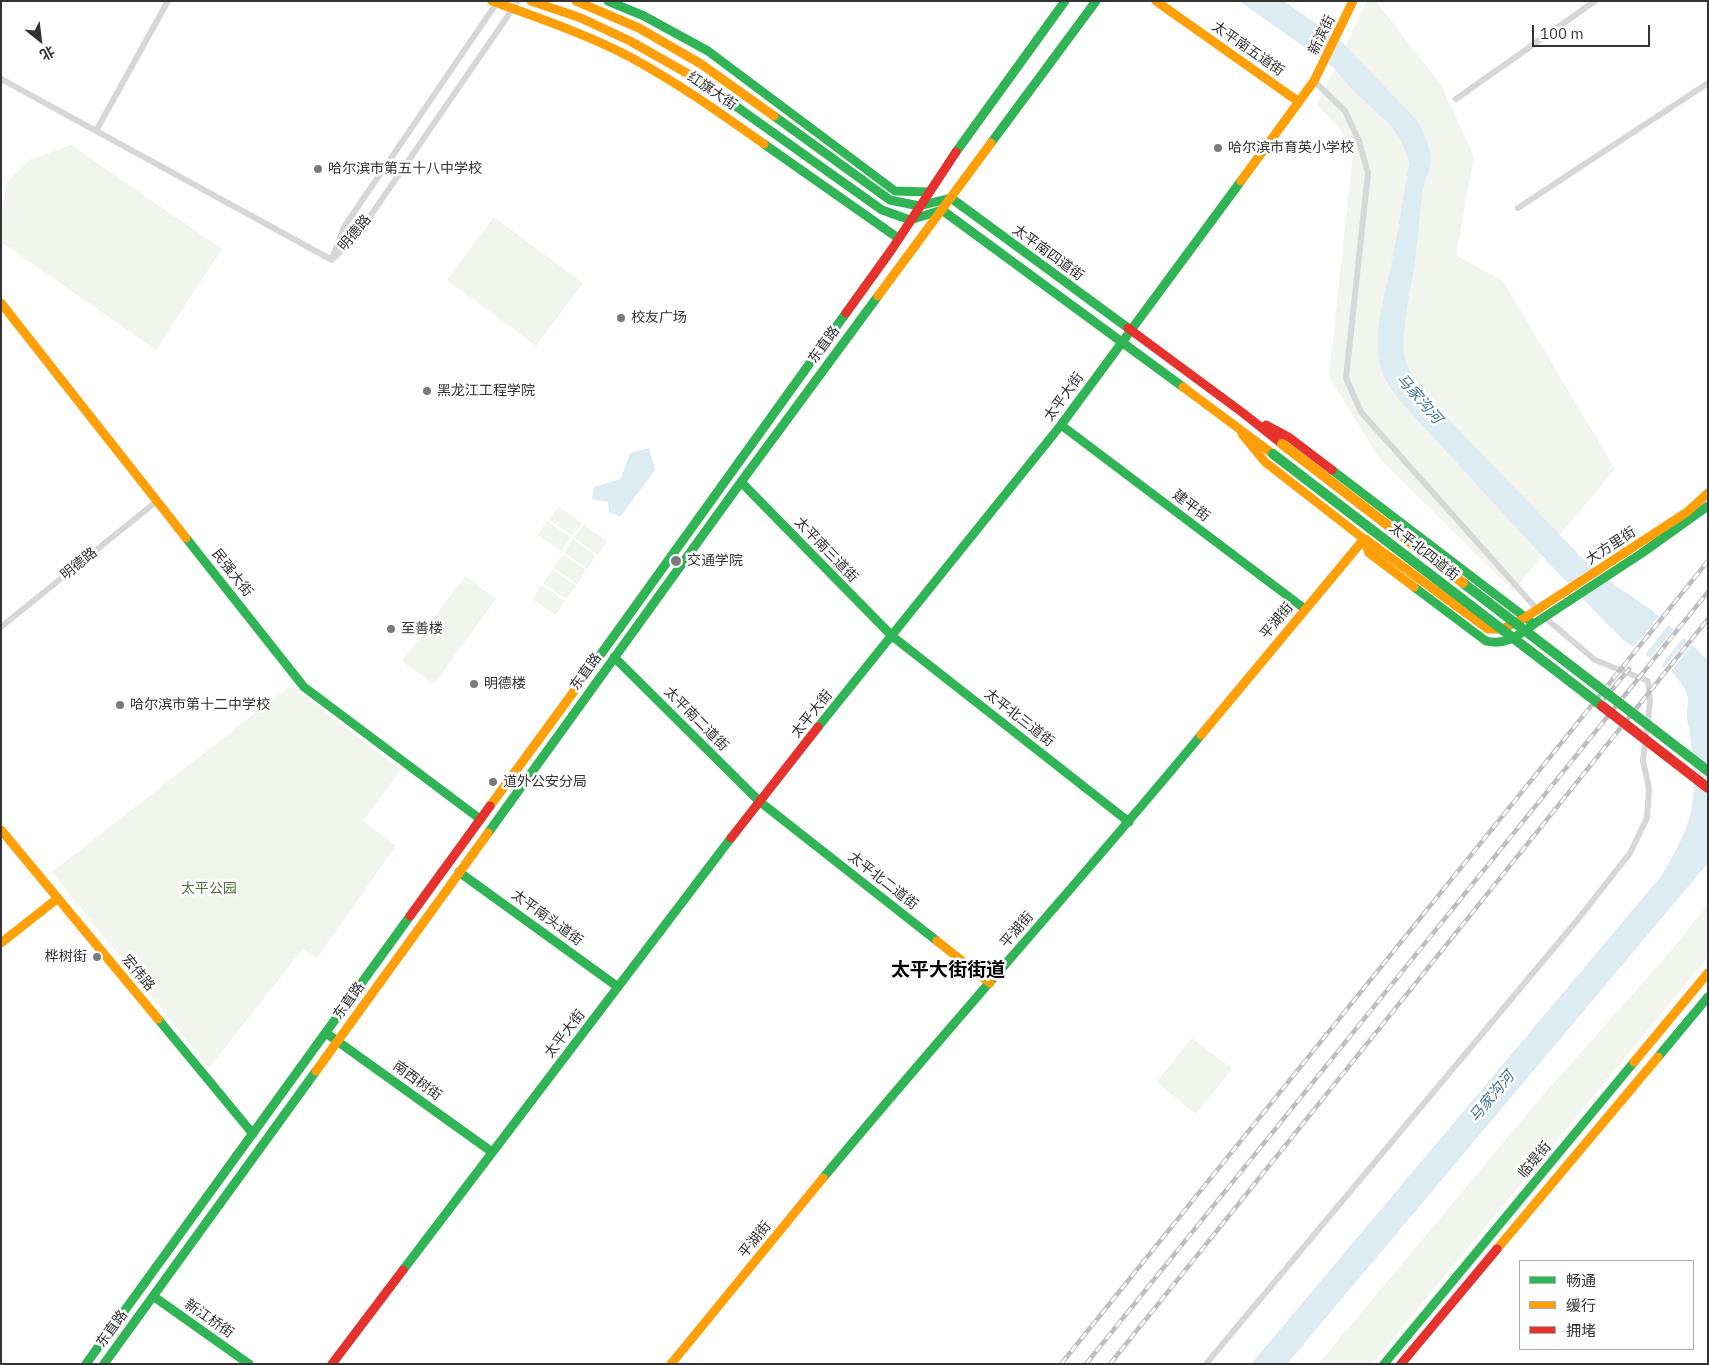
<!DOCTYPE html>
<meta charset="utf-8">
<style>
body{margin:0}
#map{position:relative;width:1709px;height:1365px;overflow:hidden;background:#fff;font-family:"IBM Plex Sans","Noto Sans SC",sans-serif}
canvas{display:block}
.frame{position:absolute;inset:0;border:2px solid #333;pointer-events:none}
.legend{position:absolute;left:1519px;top:1260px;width:175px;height:90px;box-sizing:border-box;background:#fff;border:1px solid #adadad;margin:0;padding:6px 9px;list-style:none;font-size:15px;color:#333}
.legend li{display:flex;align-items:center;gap:10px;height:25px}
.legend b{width:25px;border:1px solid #adadad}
.north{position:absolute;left:15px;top:15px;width:50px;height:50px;-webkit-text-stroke:4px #fff;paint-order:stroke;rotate:151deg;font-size:14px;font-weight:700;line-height:20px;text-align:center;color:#333}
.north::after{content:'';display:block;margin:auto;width:18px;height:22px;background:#333;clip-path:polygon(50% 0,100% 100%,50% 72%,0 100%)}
.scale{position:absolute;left:1532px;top:25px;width:118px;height:22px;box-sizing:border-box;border:2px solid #333;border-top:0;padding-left:6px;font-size:15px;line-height:18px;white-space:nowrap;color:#333;-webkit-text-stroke:4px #fff;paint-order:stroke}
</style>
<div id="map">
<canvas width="1709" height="1365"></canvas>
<div class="frame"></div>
<ul class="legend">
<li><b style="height:6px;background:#30b455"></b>畅通</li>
<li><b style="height:6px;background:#ff9f0a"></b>缓行</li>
<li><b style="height:6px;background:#e5322d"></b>拥堵</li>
</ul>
<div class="north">北</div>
<div class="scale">100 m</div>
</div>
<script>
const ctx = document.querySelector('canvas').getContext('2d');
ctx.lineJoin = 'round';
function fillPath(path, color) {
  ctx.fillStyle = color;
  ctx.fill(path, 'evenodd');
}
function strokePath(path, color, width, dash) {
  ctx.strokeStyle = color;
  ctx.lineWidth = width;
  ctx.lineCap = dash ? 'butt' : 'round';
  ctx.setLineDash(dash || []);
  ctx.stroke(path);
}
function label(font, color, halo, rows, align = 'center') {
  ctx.font = font + ' "IBM Plex Sans","Noto Sans SC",sans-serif';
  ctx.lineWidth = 5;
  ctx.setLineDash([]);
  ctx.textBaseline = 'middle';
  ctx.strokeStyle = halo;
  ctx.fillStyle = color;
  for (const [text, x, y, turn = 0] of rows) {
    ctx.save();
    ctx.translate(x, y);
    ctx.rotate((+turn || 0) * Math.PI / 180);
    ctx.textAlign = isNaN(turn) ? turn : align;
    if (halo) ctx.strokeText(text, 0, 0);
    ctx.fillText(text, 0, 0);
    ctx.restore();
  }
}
fillPath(new Path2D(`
 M1367,1H1376L1441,85L1474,156L1456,255L1503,281L1615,469L1513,591L1379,458L1329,377L1353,153L1339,128L1317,105Z
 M71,145L222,249L156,350L1,242V218L7,182L29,160Z
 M494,217L583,283L536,346L447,280Z
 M558,506L582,523L572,536L549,520Z
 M547,521L571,537L561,551L538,535Z
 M584,525L607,541L598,555L574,538Z
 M573,539L596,556L587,569L564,553Z
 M563,554L586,570L577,584L553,568Z
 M553,569L576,586L566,599L543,583Z
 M465,576L496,599L434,684L402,661Z
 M541,585L565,601L555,615L532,599Z
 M291,685L401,770L363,821L396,846L317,958L303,949L209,1068L52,872Z
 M1708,904V957L1372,1364H1318L1544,1094L1669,953Z
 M1192,1038L1232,1069L1196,1114L1156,1082Z`), '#f1f5ed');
fillPath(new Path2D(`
 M1239,1H1284L1342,42L1419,123C1425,135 1433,153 1430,167C1427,177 1423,186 1422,196C1419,218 1418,239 1415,261C1412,285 1399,337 1405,359C1409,376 1422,390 1433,403L1581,557L1618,587L1649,608L1699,651L1708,661V863L1287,1364H1251L1662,875C1672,857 1683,839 1689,819C1698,789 1693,749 1687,719C1686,713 1688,706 1688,700C1687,690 1679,680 1673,673L1624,641L1555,570L1403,404C1393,392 1384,381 1380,365C1373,332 1384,298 1391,266C1397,236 1402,206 1407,175L1409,163L1406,152L1399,137L1391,126L1350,87L1334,68Z
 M649,448L655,470L620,517L609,512L608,502L592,499L594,487L621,479L630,453Z`), '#ddebf3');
fillPath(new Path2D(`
 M1660,615L1670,623L1643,657L1632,649Z
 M1675,628L1685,636L1659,668L1648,660Z
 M1688,639L1693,643L1669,674L1662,670Z`), '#fff');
strokePath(new Path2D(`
 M1,79L332,260
 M1456,99L1595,1
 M96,131L168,1
 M1518,208L1708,83
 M333,256L344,227L498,1
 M332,260L358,234L518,1
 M1,627L157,501
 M1206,1364L1579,918L1630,853L1647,818L1649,788L1643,761L1650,702L1648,681L1595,660L1543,616L1361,412L1346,378L1368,173L1359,141L1345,111L1314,81`), '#d7d7d7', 6);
strokePath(new Path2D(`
 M608,1L644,16L708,51L895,191L928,192
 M699,80L882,210L910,220L942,210L1183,387
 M774,116L890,200L919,206L951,198L1128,328
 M991,143L1096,1
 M764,144L898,238
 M956,152L1065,1
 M1061,425L1305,609
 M1332,470L1534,624C1519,635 1506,646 1486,641L1414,587
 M741,482L892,636L1129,822
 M186,538L304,687L480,819
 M1534,624L1642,553L1708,506
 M614,657L759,801L937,941
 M583,679L846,313
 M818,727L1061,425L1241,181
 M488,833L741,482L878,296
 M459,872L618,987
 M158,1019L253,1134
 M326,1033L492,1152
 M1658,1057L1708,997
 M823,1178C947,1028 1077,885 1201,735
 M403,1270L731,838
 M153,1296L249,1364
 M86,1364L410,916
 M104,1364L316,1071
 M1384,1364L1634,1062`), '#30b455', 9);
strokePath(new Path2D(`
 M492,1C538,18 586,34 630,57C678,83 720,113 764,144
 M531,1L581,18L630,41L699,80
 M576,1L639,28L701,64L774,116
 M1156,1L1299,102
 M1241,181L1314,81L1353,1
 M878,296L991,143
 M1,303L186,538
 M1183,387L1273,454
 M1242,434L1265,462L1364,539L1369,553L1414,587
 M1365,539L1488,629H1502L1523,619
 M1526,617L1687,512L1708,493
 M1201,735L1364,539
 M490,806L583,679
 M1,830L158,1019
 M937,941L990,983
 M1,943L58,898
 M1634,1062L1708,973
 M316,1071L488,833
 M1497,1249L1658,1057
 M671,1364L823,1178`), '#ff9f0a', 9);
strokePath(new Path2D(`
 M846,313L892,249L956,152
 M1128,328L1243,413L1282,444
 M1266,425L1290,438L1332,470
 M731,838L818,727
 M410,916L490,806
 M332,1364L403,1270
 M1401,1364L1497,1249`), '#e5322d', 9);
const rail = new Path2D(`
 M1605,698L1629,669
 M1061,1364L1708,561
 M1086,1364L1708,592
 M1110,1364L1708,619`);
strokePath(rail, '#bebebe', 4.5);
strokePath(rail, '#fff', 2.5, [8]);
strokePath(new Path2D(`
 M1273,454L1602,706
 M1463,583L1708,771`), '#30b455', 10);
strokePath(new Path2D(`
 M1282,444L1463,583`), '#ff9f0a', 10);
strokePath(new Path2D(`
 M1602,706L1708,788`), '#e5322d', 10);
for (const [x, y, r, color] of [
 [1218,148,5,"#7a7a7a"],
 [318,169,5,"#7a7a7a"],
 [621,318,5,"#7a7a7a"],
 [427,391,5,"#7a7a7a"],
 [676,561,6,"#7a7a7a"],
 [391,629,5,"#7a7a7a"],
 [474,684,5,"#7a7a7a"],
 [120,705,5,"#7a7a7a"],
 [493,782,5,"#7a7a7a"],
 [97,957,5,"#7a7a7a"]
]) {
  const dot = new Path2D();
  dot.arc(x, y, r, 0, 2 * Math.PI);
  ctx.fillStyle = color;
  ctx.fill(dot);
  strokePath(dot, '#fff', 2);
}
label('14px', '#333', '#fff', [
 ["新滨街",1322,35,-64],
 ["太平南五道街",1248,49,35],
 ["红旗大街",712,91,34],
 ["明德路",355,233,-50],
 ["太平南四道街",1048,253,36],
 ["东直路",824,345,-54],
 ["太平大街",1064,397,-54],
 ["建平街",1191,506,37],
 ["大方里街",1611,546,-33],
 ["太平南三道街",826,550,46],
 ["太平北四道街",1424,552,38],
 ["明德路",79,564,-39],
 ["民强大街",232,573,52],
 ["平湖街",1277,621,-50],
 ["东直路",586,672,-54],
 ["太平大街",812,714,-51],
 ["太平北三道街",1019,718,38],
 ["太平南二道街",696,719,45],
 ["太平北二道街",883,881,38],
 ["太平南头道街",547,918,36],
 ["平湖街",1017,930,-49],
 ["宏伟路",138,973,50],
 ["东直路",349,1001,-54],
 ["太平大街",565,1034,-52],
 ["南西树街",417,1081,36],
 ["临堤街",1535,1160,-50],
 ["平湖街",755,1240,-51],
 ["新江桥街",209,1319,35],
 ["东直路",112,1329,-54]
]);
label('14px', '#333', '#fff', [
 ["哈尔滨市育英小学校",1228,148],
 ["哈尔滨市第五十八中学校",328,169],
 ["校友广场",631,318],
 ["黑龙江工程学院",437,391],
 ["交通学院",687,561],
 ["至善楼",401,629],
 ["明德楼",484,684],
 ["哈尔滨市第十二中学校",130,705],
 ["道外公安分局",503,782],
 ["桦树街",87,957,"right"]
], 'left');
label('14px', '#56703f', '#fff', [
 ["太平公园",209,889]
]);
label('italic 15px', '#3f7597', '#fff', [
 ["马家沟河",1419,399,49],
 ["马家沟河",1492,1097,-50]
]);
label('bold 19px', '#000', '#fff', [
 ["太平大街街道",948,971]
]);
</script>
